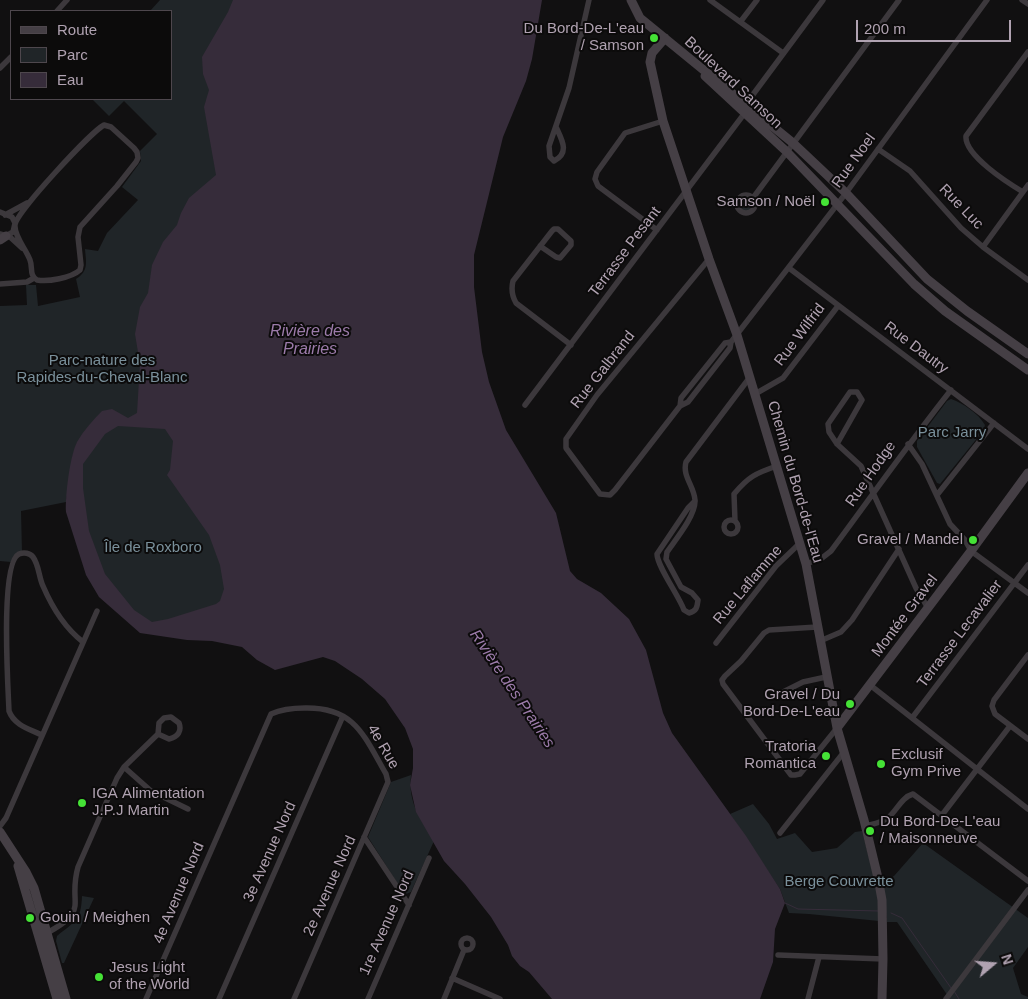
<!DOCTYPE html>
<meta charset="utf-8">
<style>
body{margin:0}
#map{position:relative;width:1028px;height:999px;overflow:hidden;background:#111011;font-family:Helvetica,sans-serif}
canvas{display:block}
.legend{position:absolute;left:10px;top:10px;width:162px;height:90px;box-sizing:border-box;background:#0c0b0b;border:1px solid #4e474d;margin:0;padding:6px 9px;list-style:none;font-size:15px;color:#b0a2b1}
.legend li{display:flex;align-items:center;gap:10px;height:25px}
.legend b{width:25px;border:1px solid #4e474d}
.north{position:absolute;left:968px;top:939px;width:50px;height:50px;-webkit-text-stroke:4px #0c0b0b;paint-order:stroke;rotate:72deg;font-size:14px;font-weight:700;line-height:20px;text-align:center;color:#b0a2b1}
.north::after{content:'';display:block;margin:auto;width:18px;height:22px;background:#b0a2b1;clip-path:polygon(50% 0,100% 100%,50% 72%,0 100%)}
.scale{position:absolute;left:856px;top:20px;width:155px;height:22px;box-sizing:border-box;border:2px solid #b0a2b1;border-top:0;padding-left:6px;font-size:15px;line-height:18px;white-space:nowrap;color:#b0a2b1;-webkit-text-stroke:4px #0c0b0b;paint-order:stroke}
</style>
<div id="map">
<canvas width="1028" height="999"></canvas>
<ul class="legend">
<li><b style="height:6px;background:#453f45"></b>Route</li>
<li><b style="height:14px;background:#202528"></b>Parc</li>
<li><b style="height:14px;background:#362c3a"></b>Eau</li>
</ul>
<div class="north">N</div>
<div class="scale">200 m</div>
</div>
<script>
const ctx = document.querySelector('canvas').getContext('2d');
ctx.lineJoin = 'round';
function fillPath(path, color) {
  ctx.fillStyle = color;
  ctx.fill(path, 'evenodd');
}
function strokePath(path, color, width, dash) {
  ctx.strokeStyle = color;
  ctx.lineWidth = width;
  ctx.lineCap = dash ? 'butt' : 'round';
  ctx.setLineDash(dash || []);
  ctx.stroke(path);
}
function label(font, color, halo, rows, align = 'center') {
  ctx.font = font + ' Helvetica,sans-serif';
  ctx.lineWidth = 4;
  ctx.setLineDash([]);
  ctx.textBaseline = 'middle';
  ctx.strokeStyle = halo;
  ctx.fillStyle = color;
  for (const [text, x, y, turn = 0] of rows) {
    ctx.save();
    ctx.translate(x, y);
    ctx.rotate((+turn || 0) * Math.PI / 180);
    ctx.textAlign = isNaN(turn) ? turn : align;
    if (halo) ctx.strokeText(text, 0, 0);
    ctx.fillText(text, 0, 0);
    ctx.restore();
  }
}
fillPath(new Path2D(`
 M160,0H267L255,604L151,629L102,586L79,528L77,443L73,455L66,502L21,511L22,552L11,562L0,561V306L27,305L26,285H36L38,306L80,297L76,279C89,271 86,262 85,249L98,251L107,233L138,200L122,187L141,161L140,151L157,134L124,101L109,116L92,99H171V11H150Z
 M737 204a9 9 0 1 1 18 0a9 9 0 1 1-18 0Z
 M951,399C963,403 979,414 985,425L983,431L940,484L937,483L917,447V441L947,401Z
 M411,775C408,804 420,817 434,841L411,892L406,894L403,892L368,837L391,782Z
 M753,804L769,824L777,839L795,833L812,852L837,848L855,832L862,831L878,892L879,921L809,914L789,913L780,889L730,814Z
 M923,843L1028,918V947L1013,968L1021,994L1028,997V999H950L897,922H887L883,882L894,876Z
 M82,896L94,898L64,963H62L56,941L57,936C75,921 81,921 82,896Z`), '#202528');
fillPath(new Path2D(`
 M233,0H542L532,59L526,81L503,137L474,255V287L482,352L489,382L506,430L556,513L570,571L577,579L601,593L629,619L646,650L663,713L672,733L746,836L780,889L785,903L775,929L773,962L760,999H552L529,972L520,966L512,956L508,945L491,917L465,884L444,861L416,812L410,785L413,768V749L405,728L385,699L362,679L335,661L323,657L275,670L257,660L242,647L212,641L187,640L140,633L99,597L86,575L66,512C65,496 70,456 77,442C84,430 93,420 102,411L112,409L128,418L137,413L140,364L135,334L140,307L148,293L152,265L163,242L177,225L181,213L189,198L216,175L204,107L209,90L203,74L202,57L228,12ZM118,426L165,429L173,441L170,470L167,475L209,535L220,565L224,589L220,601L216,604L168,619L152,622L134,610L105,574L89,531L83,488V464L105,434Z`), '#362c3a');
strokePath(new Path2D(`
 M785,903L798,909L879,911
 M891,913L902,918L951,988
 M954,991L959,999`), '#362c3a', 1);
strokePath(new Path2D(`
 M710,0L783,53
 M1022,0L1028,4
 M57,11L67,0
 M741,21L757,0
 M0,68L11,57
 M746,104L823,0
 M104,125L111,127L134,148L137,152L138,158L136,162L117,186L80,227L78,237L81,265L80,270C71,278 48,282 37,280C29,275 33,268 30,260C26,249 14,236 15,225C16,212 91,132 104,125Z
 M556,127C562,140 570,153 554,161L550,157L549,146L569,88L589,0
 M878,149L910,171L961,228L983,247L1028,280
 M1023,192C1008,183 964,155 966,136L1028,52
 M737 204a9 9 0 1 1 18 0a9 9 0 1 1-18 0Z
 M753,198L899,0
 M0,212L12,217L15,223L13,232L6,236
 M5,215L27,203
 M657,230L598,186L595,179L597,172L625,133L663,121
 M0,234L10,237L22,248
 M540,246L556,257L560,258L571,245V241L558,229H554L552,231L513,281C511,289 512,296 516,303L571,345
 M983,247L1028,185
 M709,259L597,395L566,439V448L600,494L610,495L615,490L680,406L688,402L730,348L731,342L846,193L987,0
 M789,268L1028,449
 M0,284L27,282L34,278
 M755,394L783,378L838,306
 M525,405L744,114
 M680,406L681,398L725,343L731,342
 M837,444L862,400L857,392H850L828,424L829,432L837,444L861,466L916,588L928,608
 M908,444L922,464L950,524L965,540L971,551L1028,593
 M937,495L994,423
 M695,501L688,508L657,554C657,566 679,596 684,610L689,613C697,611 697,607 698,600L692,593L681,587L666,559L667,552C676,539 696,515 695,500C694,486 682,476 686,462L750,377
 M724 527a7 7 0 1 1 14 0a7 7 0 1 1-14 0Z
 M735,521L734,494C748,477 756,473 777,466
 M806,564L822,558L831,551C871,497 909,443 951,390
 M817,627L769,630L764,633L741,661L725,676L722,680L723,684L791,775H795L800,774L837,728
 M820,641L841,632L852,620L899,549
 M716,643L776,566L800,543
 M1028,655L994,700L992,706L995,714L1028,739
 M870,685L1028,809
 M783,692L803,682L826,677
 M171,717L179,723C182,731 178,737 169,739L158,734L159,723L164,718Z
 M912,718L1028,565
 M42,735C29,729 14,725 9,711C8,686 0,563 19,554C24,552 30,553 33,557C39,565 39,578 43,586C52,607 65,628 83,642
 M124,767L151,791L188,809
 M942,815L1010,726
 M0,826L6,818L97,611
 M865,826C873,824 882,823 889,817C897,810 902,797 913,794L1028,881
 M780,833L844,752
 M364,837L409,905
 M45,934C92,909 67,906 78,867L117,778L124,767L158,734
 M461 944a6 6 0 1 1 12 0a6 6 0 1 1-12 0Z
 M778,955L883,959
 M452,978L500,999
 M146,999L271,714C282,709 293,708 305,708C355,707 364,736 386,774L388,782L294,999
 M219,999L343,716
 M368,999L429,858
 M444,999L464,950
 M808,999L819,957
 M946,999L1028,890`), '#3c383c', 5.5);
strokePath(new Path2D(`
 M631,0L640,18L793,143L846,193L927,279L967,311L1028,354
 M665,38L652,53L650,62L663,121L709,259L737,335L806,564L837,728L864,820L878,878L882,900L883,959L882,999
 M705,76L787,152L914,284L945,311L1028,370
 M0,240L6,236
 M837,728L971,551L1028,473
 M0,832L26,872L34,888L66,999
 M18,866L57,999`), '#453f45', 9);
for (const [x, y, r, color] of [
 [654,38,5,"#45e236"],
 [825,202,5,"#45e236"],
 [973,540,5,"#45e236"],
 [850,704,5,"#45e236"],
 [826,756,5,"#45e236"],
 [881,764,5,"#45e236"],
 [82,803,5,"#45e236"],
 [870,831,5,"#45e236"],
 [30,918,5,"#45e236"],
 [99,977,5,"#45e236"]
]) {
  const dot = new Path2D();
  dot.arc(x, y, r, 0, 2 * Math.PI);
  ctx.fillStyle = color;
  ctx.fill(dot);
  strokePath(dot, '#0c0b0b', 2);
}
label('15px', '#b0a2b1', '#0c0b0b', [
 ["Du Bord-De-L'eau",644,29],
 ["/ Samson",644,46],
 ["Samson / Noël",815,202],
 ["Gravel / Mandel",963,540],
 ["Gravel / Du",840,695],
 ["Bord-De-L'eau",840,712],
 ["Tratoria",816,747],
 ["Romantica",816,764],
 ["Exclusif",891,755,"left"],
 ["Gym Prive",891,772,"left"],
 ["IGA Alimentation",92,794,"left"],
 ["J.P.J Martin",92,811,"left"],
 ["Du Bord-De-L'eau",880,822,"left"],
 ["/ Maisonneuve",880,839,"left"],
 ["Gouin / Meighen",40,918,"left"],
 ["Jesus Light",109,968,"left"],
 ["of the World",109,985,"left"]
], 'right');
label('15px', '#b0a2b1', '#0c0b0b', [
 ["Boulevard Samson",733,83,43],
 ["Rue Noel",854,161,-54],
 ["Rue Luc",961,207,46],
 ["Terrasse Pesant",625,252,-53],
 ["Rue Wilfrid",800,335,-53],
 ["Rue Dautry",916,348,37],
 ["Rue Galbrand",603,370,-52],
 ["Rue Hodge",871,474,-55],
 ["Chemin du Bord-de-l'Eau",795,482,74],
 ["Rue Laflamme",748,585,-50],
 ["Montée Gravel",905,616,-53],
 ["Terrasse Lecavalier",960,634,-53],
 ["4e Rue",383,747,60],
 ["3e Avenue Nord",270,852,-66],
 ["2e Avenue Nord",330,886,-66],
 ["4e Avenue Nord",179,893,-67],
 ["1re Avenue Nord",387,923,-66]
]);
label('15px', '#7a909b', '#0c0b0b', [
 ["Parc-nature des",102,361],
 ["Rapides-du-Cheval-Blanc",102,378],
 ["Parc Jarry",952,433],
 ["Île de Roxboro",153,548],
 ["Berge Couvrette",839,882]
]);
label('italic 16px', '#9c7baa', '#0c0b0b', [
 ["Rivière des",310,332],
 ["Prairies",310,350],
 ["Rivière des Prairies",512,689,56]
]);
</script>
